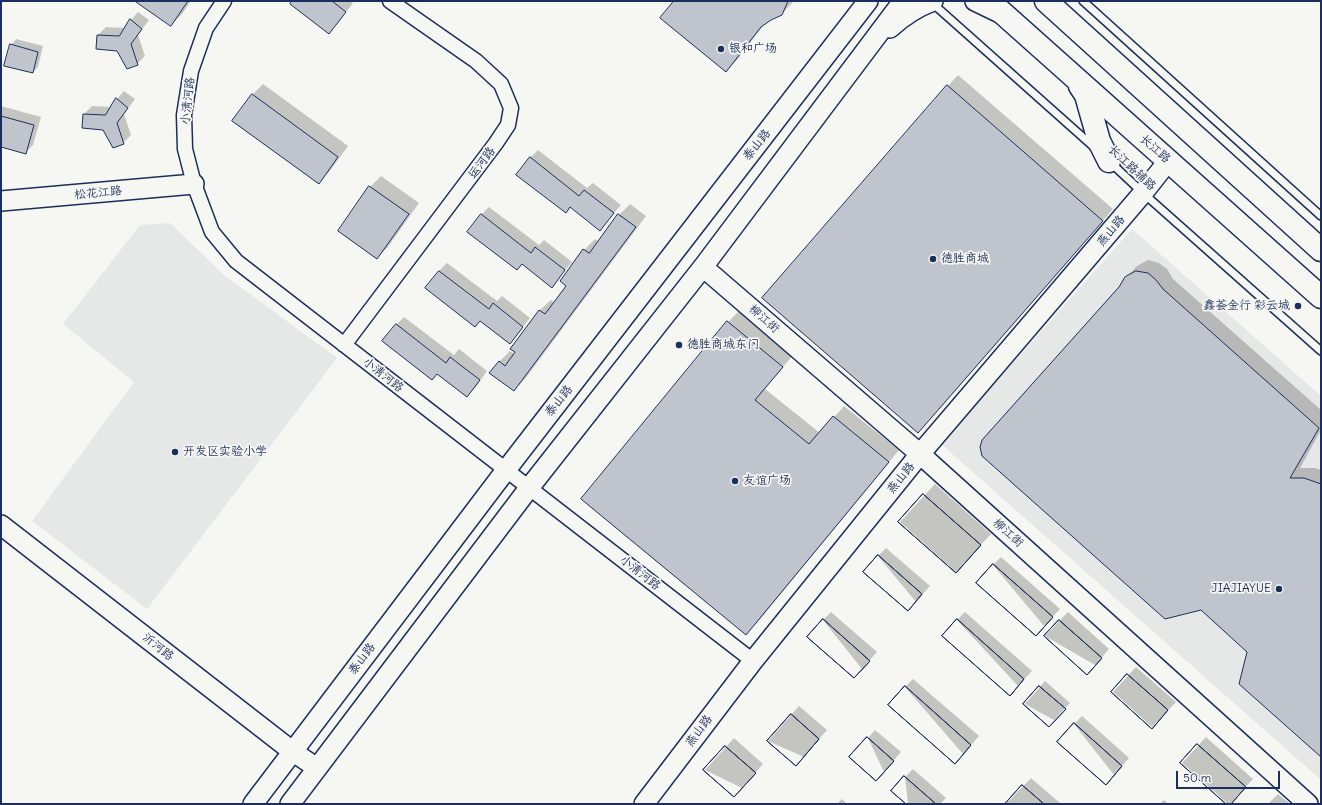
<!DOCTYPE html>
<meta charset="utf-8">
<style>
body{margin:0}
#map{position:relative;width:1322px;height:805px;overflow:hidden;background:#f6f6f2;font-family:Delius,sans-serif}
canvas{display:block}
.frame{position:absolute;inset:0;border:2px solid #1b2f5e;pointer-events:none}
.scale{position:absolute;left:1176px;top:771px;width:104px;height:18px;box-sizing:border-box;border:2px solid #1b2f5e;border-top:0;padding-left:5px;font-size:12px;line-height:14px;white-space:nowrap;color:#1b2f5e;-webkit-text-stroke:3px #f6f6f2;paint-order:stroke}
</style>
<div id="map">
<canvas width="1322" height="805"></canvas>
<div class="frame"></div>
<div class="scale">50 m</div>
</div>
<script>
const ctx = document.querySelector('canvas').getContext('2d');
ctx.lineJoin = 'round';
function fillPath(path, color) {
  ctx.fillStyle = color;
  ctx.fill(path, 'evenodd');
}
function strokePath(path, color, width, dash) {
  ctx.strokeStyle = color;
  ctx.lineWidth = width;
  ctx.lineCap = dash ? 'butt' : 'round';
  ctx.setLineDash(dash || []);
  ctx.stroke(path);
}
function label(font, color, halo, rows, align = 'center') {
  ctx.font = font + ' Delius,"LXGW WenKai TC",sans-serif';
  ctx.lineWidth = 3.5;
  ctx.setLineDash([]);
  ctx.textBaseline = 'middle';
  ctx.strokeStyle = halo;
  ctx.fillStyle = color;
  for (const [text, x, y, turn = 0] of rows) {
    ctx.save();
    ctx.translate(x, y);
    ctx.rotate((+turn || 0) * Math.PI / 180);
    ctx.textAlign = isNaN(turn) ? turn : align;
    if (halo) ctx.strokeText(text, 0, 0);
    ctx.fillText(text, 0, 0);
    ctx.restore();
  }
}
fillPath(new Path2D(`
 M170,223L224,275L337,358L147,609L32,521L134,382L63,324L140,225Z
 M1132,229L1321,396V780L941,444Z`), '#e6e7e7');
fillPath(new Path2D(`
 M137,1H191L182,14L171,25Z
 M294,1H350L353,3L337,24L329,32Z
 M675,1H794L782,14L766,22L737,60L726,71Z
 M138,12L149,20L138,35L145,56L137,64L98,35L106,27L125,28L131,20Z
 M16,39L43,46L38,67L33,72L11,45Z
 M958,75L1113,209L929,421L948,86Z
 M263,84L348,146L329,172L318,183L234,121L253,94Z
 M124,91L135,99L124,114L131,135L123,143L84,114L92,106L111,107L117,99Z
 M1,106L41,117L33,145L25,153L1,146Z
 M538,150L587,188L593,183L621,205L600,229L571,207L566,212L530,158Z
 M381,176L419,203L388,247L377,258L370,187Z
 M630,204L646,216L525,379L514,390L491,373L500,361L510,351L515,354L517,352L512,348L540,310L551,300L555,303L568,286L584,250L595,239L599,242L619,215Z
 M489,207L539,245L544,240L572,262L552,286L522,264L517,269L481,215Z
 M1148,260L1159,263L1167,269L1173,279L1321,410V430L1300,468H1315L1321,470V756L1248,652L1120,288L1126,278L1137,266Z
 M447,263L497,301L502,296L530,318L510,343L439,271Z
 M739,311L793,355L765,389L820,433L844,406L899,450L757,623L746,633L728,322Z
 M404,317L454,355L459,349L487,371L475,388L467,396L396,325Z
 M935,484L991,534L956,572L900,522Z
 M886,548L930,586L916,602L878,556Z
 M1001,557L1060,609L1044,626L993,565Z
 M831,612L877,652L862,669L823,620Z
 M965,612L1032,671L1018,686L957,620Z
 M1068,612L1109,649L1095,665L1045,636Z
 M1136,667L1176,702L1152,727L1113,692Z
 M913,679L979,736L963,754L905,687Z
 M1045,681L1070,703L1054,720L1025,704Z
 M799,706L827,730L804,757L768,741Z
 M1082,716L1129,758L1114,775L1074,724Z
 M875,730L901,752L884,772L868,738Z
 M1206,737L1253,779L1230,804H1228L1182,763Z
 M734,738L763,764L742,788L705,770Z
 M913,769L946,798L940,804H908L905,777Z
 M1031,778L1061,804H1006Z
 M1278,794L1290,804H1268Z
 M842,799L847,804H837Z
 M1164,800L1168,804H1160Z`), '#0003');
const building = new Path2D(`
 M135,1H188L171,26Z
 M292,1H332L346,12L329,34L290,4Z
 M674,1H788L782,15L771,20L761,27L726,72L660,18Z
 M130,19L142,29L131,44L138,65L127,69L117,51L96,49L97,35L119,36Z
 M10,44L38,52L33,73L4,66Z
 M947,85L1103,221L918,433L762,298Z
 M252,94L338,157L319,184L232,121Z
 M116,98L128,108L117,123L124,144L113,148L103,130L82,128L83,114L105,115Z
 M1,116L34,125L26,154L1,147Z
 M530,157L579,196L584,190L614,213L600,231L570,207L566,213L516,175Z
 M369,186L409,214L377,259L338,231Z
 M481,214L531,253L535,247L565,270L552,288L522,264L517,270L467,232Z
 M618,214L636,227L514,391L489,373L499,361L505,366L515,352L510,349L539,310L545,314L566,286L560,281L583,249L589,253Z
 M439,271L489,309L493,303L523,327L510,344L480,321L475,327L425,288Z
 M1136,271L1148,273L1156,280L1163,289L1319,428L1290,478H1304L1321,484V757L1239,684L1247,652L1201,610L1165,619L982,456L980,447L982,440L1119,287L1125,277Z
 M727,321L783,367L755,400L809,444L833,416L889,462L746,635L581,499Z
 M396,324L446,363L450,357L480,380L467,397L437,374L432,380L382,341Z
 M923,494L981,545L956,573L898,522Z
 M923,494L981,545L956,573L898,522Z
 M878,555L922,594L908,611L863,572Z
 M878,555L922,594L908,611L863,572Z
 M993,564L1053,617L1036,636L976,583Z
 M993,564L1053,617L1036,636L976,583Z
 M823,619L870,661L854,678L807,637Z
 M823,619L870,661L854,678L807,637Z
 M957,619L1024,679L1010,696L942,636Z
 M957,619L1024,679L1010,696L942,636Z
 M1059,620L1102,658L1087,675L1044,636Z
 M1059,620L1102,658L1087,675L1044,636Z
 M1127,674L1168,710L1152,729L1111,692Z
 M1127,674L1168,710L1152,729L1111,692Z
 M905,686L971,745L955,764L888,705Z
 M905,686L971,745L955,764L888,705Z
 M1039,686L1066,709L1049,727L1023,704Z
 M1039,686L1066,709L1049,727L1023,704Z
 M791,714L819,739L796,766L767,741Z
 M791,714L819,739L796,766L767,741Z
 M1074,723L1122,766L1106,785L1057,742Z
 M1074,723L1122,766L1106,785L1057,742Z
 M867,737L894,761L876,781L849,757Z
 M867,737L894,761L876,781L849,757Z
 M1197,744L1246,787L1231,804H1226L1180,763Z
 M1197,744L1246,787L1231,804H1226L1180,763Z
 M725,746L756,773L734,797L703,770Z
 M725,746L756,773L734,797L703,770Z
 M904,776L936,804H906L891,791Z
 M904,776L936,804H906L891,791Z
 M1022,785L1044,804H1005Z
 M1022,785L1044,804H1005Z`);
fillPath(building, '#c0c4cd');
strokePath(building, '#1b2f5e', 1);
const lane = new Path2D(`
 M1083,1L1321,216
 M931,2L1095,148
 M1110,162L1143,193L1321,351`);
const street = new Path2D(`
 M224,1L206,28L191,71L184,115L185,149L194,184L212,232L236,261L753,661
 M344,345L496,143L508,125L511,108L501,84L476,61L390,1`);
const secondary = new Path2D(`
 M975,1L1002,14
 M890,28C903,16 917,7 933,1
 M1,201L194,184
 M703,267L920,454L1308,804
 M1,525L292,751L317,768
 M253,804L506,470L868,1
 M290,804L529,488L703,267L903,1
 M644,804L753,661L920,454L1143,193L1169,160`);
const primary = new Path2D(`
 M989,1L1321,297
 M1046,1L1321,250
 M1080,86L1086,95L1099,141L1109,161`);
strokePath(lane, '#1b2f5e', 10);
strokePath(street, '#1b2f5e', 17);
strokePath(secondary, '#1b2f5e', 22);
strokePath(primary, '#1b2f5e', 25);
strokePath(lane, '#f6f6f2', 7);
strokePath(street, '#f6f6f2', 14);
strokePath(secondary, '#f6f6f2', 19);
strokePath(primary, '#f6f6f2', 22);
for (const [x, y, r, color] of [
 [721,49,4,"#1b2f5e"],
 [933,259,4,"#1b2f5e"],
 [1298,306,4,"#1b2f5e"],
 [679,345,4,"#1b2f5e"],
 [175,452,4,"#1b2f5e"],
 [735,481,4,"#1b2f5e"],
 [1279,589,4,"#1b2f5e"]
]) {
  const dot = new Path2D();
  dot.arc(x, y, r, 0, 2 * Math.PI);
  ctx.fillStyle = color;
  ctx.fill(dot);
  strokePath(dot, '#f6f6f2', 1.5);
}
label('12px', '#1b2f5e', '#f6f6f2', [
 ["银和广场",729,49],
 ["德胜商城",941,259],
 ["鑫荟金行 彩云城",1290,306,"right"],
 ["德胜商城东门",687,345],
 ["开发区实验小学",183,452],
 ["友谊广场",743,481],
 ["JIAJIAYUE",1271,589,"right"]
], 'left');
label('12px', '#1b2f5e', '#f6f6f2', [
 ["小清河路",188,101,-84],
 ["泰山路",757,145,-52],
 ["长江路",1155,149,41],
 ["运河路",482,163,-53],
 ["长江路辅路",1132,168,43],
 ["松花江路",98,193,-5],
 ["燕山路",1111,231,-50],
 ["柳江街",764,319,41],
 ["小清河路",383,375,38],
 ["泰山路",559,401,-52],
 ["燕山路",901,478,-51],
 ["柳江街",1008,533,42],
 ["小清河路",640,573,38],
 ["沂河路",158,647,38],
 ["泰山路",362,659,-53],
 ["燕山路",699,731,-53]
]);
</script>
